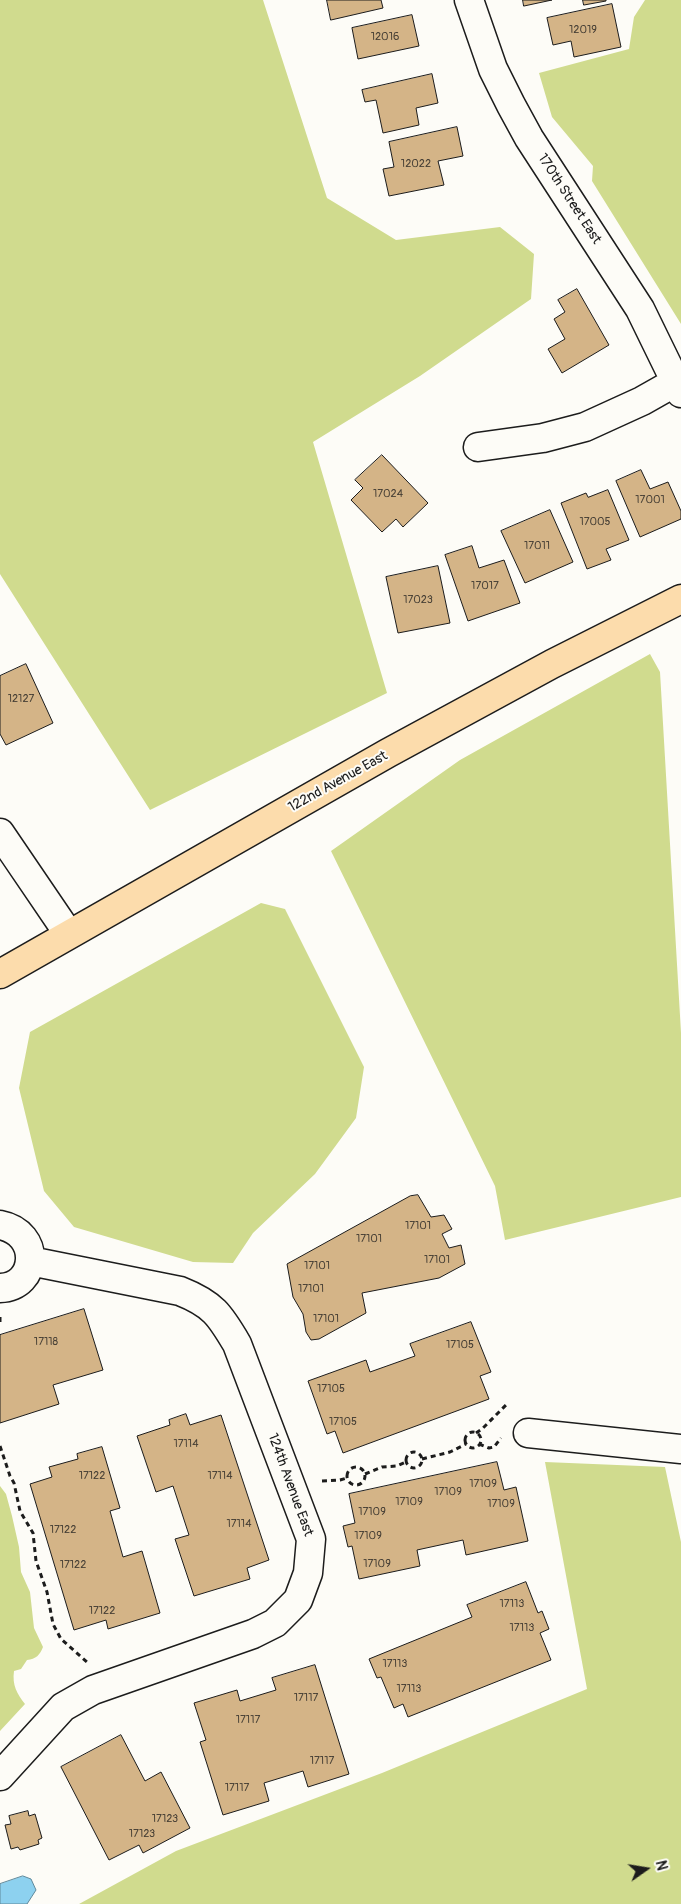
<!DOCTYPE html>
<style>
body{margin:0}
#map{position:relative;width:681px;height:1904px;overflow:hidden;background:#fdfcf7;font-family:Pangolin,sans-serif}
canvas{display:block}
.north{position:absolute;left:621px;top:1844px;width:50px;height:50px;-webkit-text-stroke:4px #fdfcf7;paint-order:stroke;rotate:77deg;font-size:14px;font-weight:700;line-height:20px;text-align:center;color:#1c1c1c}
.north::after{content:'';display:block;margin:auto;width:18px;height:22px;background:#1c1c1c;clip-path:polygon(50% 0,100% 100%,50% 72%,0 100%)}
</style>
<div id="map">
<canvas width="681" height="1904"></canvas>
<div class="north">N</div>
</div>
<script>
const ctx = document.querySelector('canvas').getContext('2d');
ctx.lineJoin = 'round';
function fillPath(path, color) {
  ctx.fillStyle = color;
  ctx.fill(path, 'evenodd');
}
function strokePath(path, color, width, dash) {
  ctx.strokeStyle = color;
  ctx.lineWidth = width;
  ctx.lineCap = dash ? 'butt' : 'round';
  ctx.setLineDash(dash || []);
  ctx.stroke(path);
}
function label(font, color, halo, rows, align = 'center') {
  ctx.font = font + ' Pangolin,sans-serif';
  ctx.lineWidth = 4;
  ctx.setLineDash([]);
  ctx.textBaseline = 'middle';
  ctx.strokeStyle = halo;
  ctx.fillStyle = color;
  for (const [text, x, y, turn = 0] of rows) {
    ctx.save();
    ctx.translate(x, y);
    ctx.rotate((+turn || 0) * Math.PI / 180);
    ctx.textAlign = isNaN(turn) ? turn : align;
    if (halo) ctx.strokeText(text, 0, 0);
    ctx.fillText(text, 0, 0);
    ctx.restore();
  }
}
fillPath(new Path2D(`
 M0,0H263L327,198L396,240L500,227L534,254L531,299L420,376L313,442L387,693L150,810L0,574Z
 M645,0H681V324L592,181L593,166L552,117L539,73L629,49L634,17Z
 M650,654L660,672L681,1033V1197L505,1240L495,1186L331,851L460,760Z
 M261,903L285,909L364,1067L356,1118L315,1174L253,1233L233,1263L193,1262L74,1227L44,1191L19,1088L30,1032Z
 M545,1462L665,1467L681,1542V1904H79L176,1851L382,1773L587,1689Z
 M0,1486L6,1494L12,1516L19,1547L21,1572L30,1592L34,1628L43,1647C40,1655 36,1659 27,1660L21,1669L14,1671C12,1685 17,1694 25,1704L0,1731Z`), '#d0db8e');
const water = new Path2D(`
 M23,1876L31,1879L36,1890L27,1904H0V1884Z`);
fillPath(water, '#8dd1ef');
strokePath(water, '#60899b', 1);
const building = new Path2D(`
 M327,0H381L383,8L331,20Z
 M523,0H552L524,6Z
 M583,0H606V1L584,5Z
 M612,4L621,47L574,57L571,41L553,45L547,18Z
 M412,15L419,46L358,59L352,28Z
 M432,74L438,103L416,108L419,125L383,133L376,100L365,102L362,90Z
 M457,127L463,156L438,161L444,185L389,196L383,169L394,167L389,142Z
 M577,289L609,345L562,373L548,349L565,339L554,319L565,312L558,300Z
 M382,455L428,503L403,527L396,519L382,532L351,500L363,488L355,480Z
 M641,470L650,489L668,482L681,511V519L640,537L616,481Z
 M608,490L629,540L606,549L611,560L587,569L561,503L586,493L588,497Z
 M550,510L573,562L525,583L501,531Z
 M472,546L479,568L504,560L520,603L468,621L445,555Z
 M438,566L450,623L398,633L386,577Z
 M26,664L53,723L6,745L0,734V676Z
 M418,1195L431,1217L444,1215L452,1229L442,1234L449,1248L461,1245L465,1264L439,1278L362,1293L366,1313L319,1339L311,1340L306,1332L303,1314L293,1297L287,1264L410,1196Z
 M84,1309L103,1370L53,1385L59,1404L0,1423V1335Z
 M471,1322L491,1372L480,1376L489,1399L343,1453L335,1431L327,1434L308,1381L366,1360L370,1372L415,1356L410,1344Z
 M186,1414L190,1425L221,1415L269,1560L247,1568L250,1579L194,1596L175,1539L189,1535L173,1486L156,1492L137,1436L170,1425L169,1420Z
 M102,1447L120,1508L110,1511L123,1557L142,1551L160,1613L108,1629L106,1620L74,1630L30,1484L52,1477L49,1467L78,1459L77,1454Z
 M497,1462L504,1490L516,1487L528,1541L466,1555L463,1540L417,1550L420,1566L359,1579L352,1546L348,1547L343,1526L355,1523L349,1494Z
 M526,1582L538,1613L542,1611L549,1629L540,1633L551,1660L408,1717L403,1704L394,1708L381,1677L377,1678L369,1659L472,1617L467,1605Z
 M315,1665L349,1774L308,1787L303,1771L264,1783L269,1801L223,1815L200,1742L206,1740L194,1703L237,1690L240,1701L276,1690L272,1678Z
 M121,1735L145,1781L161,1772L190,1828L143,1853L139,1845L109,1860L61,1767Z
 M28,1811L29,1816L35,1814L42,1838L38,1840L39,1844L20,1850L18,1847L11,1849L5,1825L11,1824L9,1816Z`);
fillPath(building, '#d4b487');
strokePath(building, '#1c1c1c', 1);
const minor = new Path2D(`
 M469,0L493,69L511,105L529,138L640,309L681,393
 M478,447L543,438L585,427L642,401L681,379
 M0,833L68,933
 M0,1225C42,1233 38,1287 0,1288
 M528,1433L681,1449
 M0,1776L63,1707L93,1690L253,1634L275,1623L298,1600L308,1573L311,1539L237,1344C220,1315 213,1304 180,1291L30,1261`);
const major = new Path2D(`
 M0,974L388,753L552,664L681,599`);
strokePath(minor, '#1c1c1c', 31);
strokePath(major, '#1c1c1c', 31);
strokePath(new Path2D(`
 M0,1322V1315
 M465 1440a8 8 0 1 1 16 0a8 8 0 1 1-16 0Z
 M476,1433L482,1429L507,1404
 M479,1444L489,1448L494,1447L501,1438
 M0,1446L10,1476L14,1483L20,1511L33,1533L36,1561L47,1592L53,1624L61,1639L88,1663
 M406 1460a8 8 0 1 1 16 0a8 8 0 1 1-16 0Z
 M422,1459L450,1452L466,1444
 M347 1476a9 9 0 1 1 18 0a9 9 0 1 1-18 0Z
 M365,1474L382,1467L397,1466L406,1462
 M322,1481L340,1480L347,1478`), '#1c1c1c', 3, [5, 4]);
strokePath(minor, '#fdfcf7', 28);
strokePath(major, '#fcdcac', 28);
label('11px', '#4a4237', null, [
 ["12019",583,30],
 ["12016",385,37],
 ["12022",416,164],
 ["17024",388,494],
 ["17001",650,500],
 ["17005",595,522],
 ["17011",537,546],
 ["17017",485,586],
 ["17023",418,600],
 ["12127",21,699],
 ["17101",418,1226],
 ["17101",369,1239],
 ["17101",437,1260],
 ["17101",317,1266],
 ["17101",311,1289],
 ["17101",326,1319],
 ["17118",46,1342],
 ["17105",460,1345],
 ["17105",331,1389],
 ["17105",343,1422],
 ["17114",186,1444],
 ["17122",92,1476],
 ["17114",220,1476],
 ["17109",483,1484],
 ["17109",448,1492],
 ["17109",409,1502],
 ["17109",501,1504],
 ["17109",372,1512],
 ["17114",239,1524],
 ["17122",63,1530],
 ["17109",368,1536],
 ["17109",377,1564],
 ["17122",73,1565],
 ["17113",512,1604],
 ["17122",102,1611],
 ["17113",522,1628],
 ["17113",395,1664],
 ["17113",409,1689],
 ["17117",306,1698],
 ["17117",248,1720],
 ["17117",322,1761],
 ["17117",237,1788],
 ["17123",165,1819],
 ["17123",142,1834]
]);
label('14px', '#1c1c1c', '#fdfcf7', [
 ["170th Street East",569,199,57],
 ["122nd Avenue East",338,782,-29],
 ["124th Avenue East",290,1485,70]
]);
</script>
